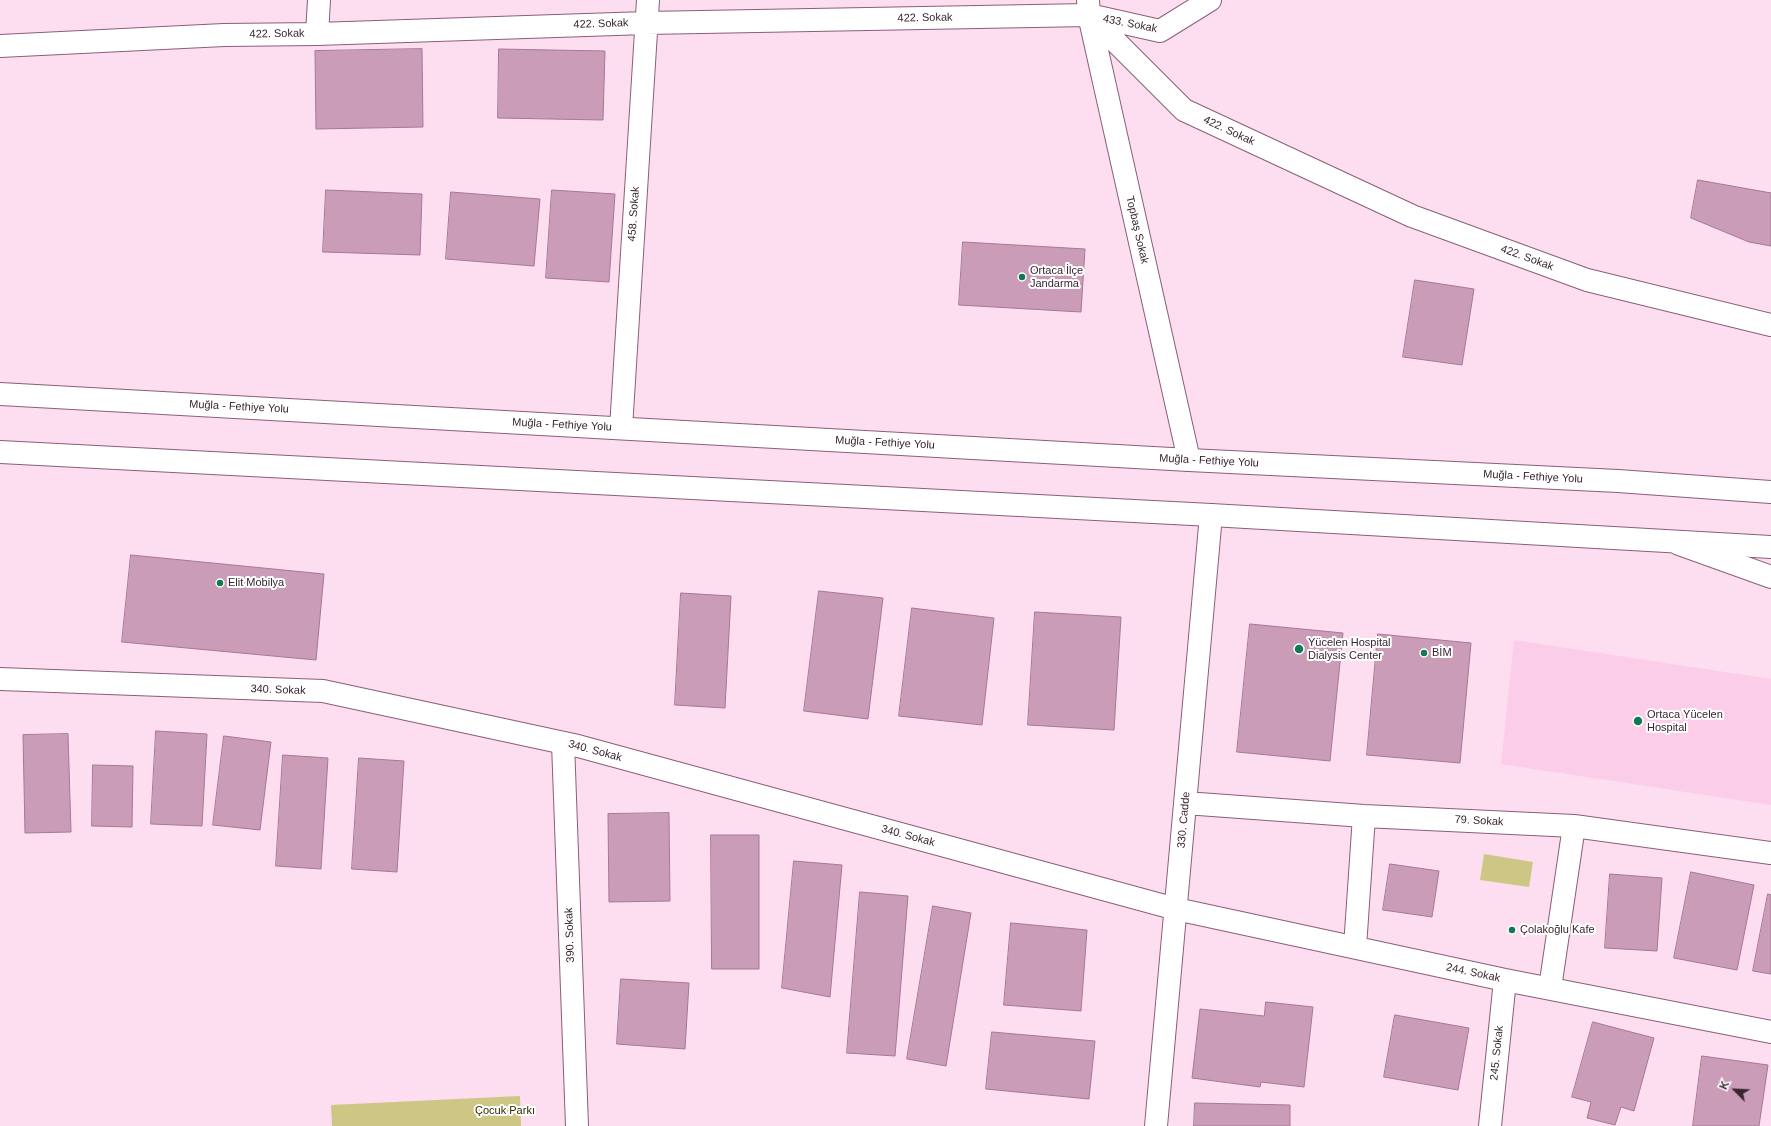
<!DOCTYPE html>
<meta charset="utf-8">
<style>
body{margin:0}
#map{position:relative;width:1771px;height:1126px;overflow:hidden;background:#fcdef0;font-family:Arial,sans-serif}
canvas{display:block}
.north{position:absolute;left:1715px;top:1070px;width:40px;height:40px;-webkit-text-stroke:3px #fff;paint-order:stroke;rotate:294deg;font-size:11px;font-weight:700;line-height:16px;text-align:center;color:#382531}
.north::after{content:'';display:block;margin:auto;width:14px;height:18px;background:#382531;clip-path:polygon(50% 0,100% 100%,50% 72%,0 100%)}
</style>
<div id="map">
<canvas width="1771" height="1126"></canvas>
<div class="north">K</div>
</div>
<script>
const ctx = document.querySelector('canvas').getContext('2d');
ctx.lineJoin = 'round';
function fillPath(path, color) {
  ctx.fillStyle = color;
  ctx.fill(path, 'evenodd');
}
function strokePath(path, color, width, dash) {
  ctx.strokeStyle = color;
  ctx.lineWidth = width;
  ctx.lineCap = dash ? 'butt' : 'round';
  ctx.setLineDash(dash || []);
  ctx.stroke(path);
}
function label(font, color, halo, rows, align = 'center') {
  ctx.font = font + ' Arial,sans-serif';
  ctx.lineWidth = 4;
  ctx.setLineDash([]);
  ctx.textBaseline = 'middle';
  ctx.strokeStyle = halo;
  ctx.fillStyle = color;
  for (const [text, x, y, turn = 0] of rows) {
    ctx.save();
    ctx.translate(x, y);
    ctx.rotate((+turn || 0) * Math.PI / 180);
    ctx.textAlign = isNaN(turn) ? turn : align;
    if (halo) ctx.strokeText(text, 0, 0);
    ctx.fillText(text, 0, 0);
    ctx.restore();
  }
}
fillPath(new Path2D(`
 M1514,640L1771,679V805L1501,764Z`), '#fbcde8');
fillPath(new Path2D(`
 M1484,854L1533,862L1529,887L1480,880Z
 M520,1096L521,1126H332L331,1105Z`), '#cec684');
const building = new Path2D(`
 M422,49L423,127L316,129L315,51Z
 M499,49L605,51L603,120L498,118Z
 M1698,180L1771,193V246L1749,242L1691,218Z
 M326,190L422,194L420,255L323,252Z
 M552,190L615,194L609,282L546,278Z
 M451,192L540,199L534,266L446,259Z
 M963,242L1085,249L1081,312L959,305Z
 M1415,280L1474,289L1462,365L1403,357Z
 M131,555L324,574L316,660L122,642Z
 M819,591L883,598L868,719L804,711Z
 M681,593L731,596L725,708L675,705Z
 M912,608L994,618L982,725L899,716Z
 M1035,612L1121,617L1114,730L1028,725Z
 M1250,624L1343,633L1330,761L1237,752Z
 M1378,634L1471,643L1460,763L1367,755Z
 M156,731L207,734L202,826L151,824Z
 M68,734L71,832L25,833L23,735Z
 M224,736L271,742L260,830L213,825Z
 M283,755L328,758L321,869L276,866Z
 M359,758L404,761L397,872L352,869Z
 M93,765L133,766L132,827L92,826Z
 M669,813L670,901L609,902L608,814Z
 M711,835H759V969H712Z
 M794,861L842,865L830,997L782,988Z
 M1390,864L1439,871L1432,917L1383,910Z
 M1691,872L1754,885L1737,970L1674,958Z
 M1610,874L1662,878L1657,951L1605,948Z
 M860,892L908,896L895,1056L847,1053Z
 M1768,894L1771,895V974L1753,971Z
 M933,906L971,913L946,1066L907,1059Z
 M1011,923L1087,930L1081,1011L1004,1005Z
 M621,979L689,983L685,1049L617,1044Z
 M1266,1002L1313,1007L1304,1087L1261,1082L1260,1087L1192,1078L1200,1009L1264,1016Z
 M1395,1015L1469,1028L1458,1090L1384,1077Z
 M1593,1022L1654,1038L1634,1111L1621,1107L1615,1125L1587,1118L1591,1102L1572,1097Z
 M992,1032L1095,1041L1089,1099L986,1089Z
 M1702,1056L1768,1065L1759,1126H1693Z
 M1195,1103L1290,1105V1126H1194Z`);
fillPath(building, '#ca9cb8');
strokePath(building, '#a57894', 1);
const minor = new Path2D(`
 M1088,0L1089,15L1189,460
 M1089,15L1160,31L1210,0
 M317,34L319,0
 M0,46L224,35L317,34L646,23L1089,15L1184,110L1412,216L1587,280L1771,325
 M621,428L648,0
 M1679,544L1771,577
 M0,679L323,691L578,746L1176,909L1505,980L1771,1032
 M563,743L577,1126
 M1185,803L1364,816L1574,826L1771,853
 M1355,947L1364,816
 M1550,988L1574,826
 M1156,1126L1211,515
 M1490,1126L1505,980`);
const highway = new Path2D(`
 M0,394L1189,460L1618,481L1771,492
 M0,452L1211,515L1771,547`);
strokePath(minor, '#895f79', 24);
strokePath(highway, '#895f79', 24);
strokePath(minor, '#fff', 22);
strokePath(highway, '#fff', 22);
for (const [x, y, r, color] of [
 [1022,277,4,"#107a54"],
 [220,583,4,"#107a54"],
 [1299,649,5,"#107a54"],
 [1424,653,4,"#107a54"],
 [1638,721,5,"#107a54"],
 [1512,930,4,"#107a54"]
]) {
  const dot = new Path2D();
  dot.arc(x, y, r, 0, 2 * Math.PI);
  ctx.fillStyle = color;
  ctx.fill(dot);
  strokePath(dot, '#fff', 1.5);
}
label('11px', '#382531', '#fff', [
 ["422. Sokak",925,18,-1],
 ["422. Sokak",601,24,-2],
 ["433. Sokak",1130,24,11],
 ["422. Sokak",277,34,-1],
 ["422. Sokak",1229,131,25],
 ["458. Sokak",634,214,-86],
 ["Topbaş Sokak",1137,230,77],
 ["422. Sokak",1527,258,20],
 ["Muğla - Fethiye Yolu",239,407,3],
 ["Muğla - Fethiye Yolu",562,425,3],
 ["Muğla - Fethiye Yolu",885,443,3],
 ["Muğla - Fethiye Yolu",1209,461,3],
 ["Muğla - Fethiye Yolu",1533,477,3],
 ["340. Sokak",278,690,2],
 ["340. Sokak",595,751,15],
 ["330. Cadde",1184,820,-85],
 ["79. Sokak",1479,821,3],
 ["340. Sokak",908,836,15],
 ["390. Sokak",570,935,-92],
 ["244. Sokak",1473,973,12],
 ["245. Sokak",1497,1053,-84]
]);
label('11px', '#382531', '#fff', [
 ["Ortaca İlçe",1030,271],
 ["Jandarma",1030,284],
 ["Elit Mobilya",228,583],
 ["Yücelen Hospital",1308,643],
 ["Dialysis Center",1308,656],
 ["BİM",1432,653],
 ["Ortaca Yücelen",1647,715],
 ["Hospital",1647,728],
 ["Çolakoğlu Kafe",1520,930]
], 'left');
label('11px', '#312b01', '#fff', [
 ["Çocuk Parkı",505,1111]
]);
</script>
